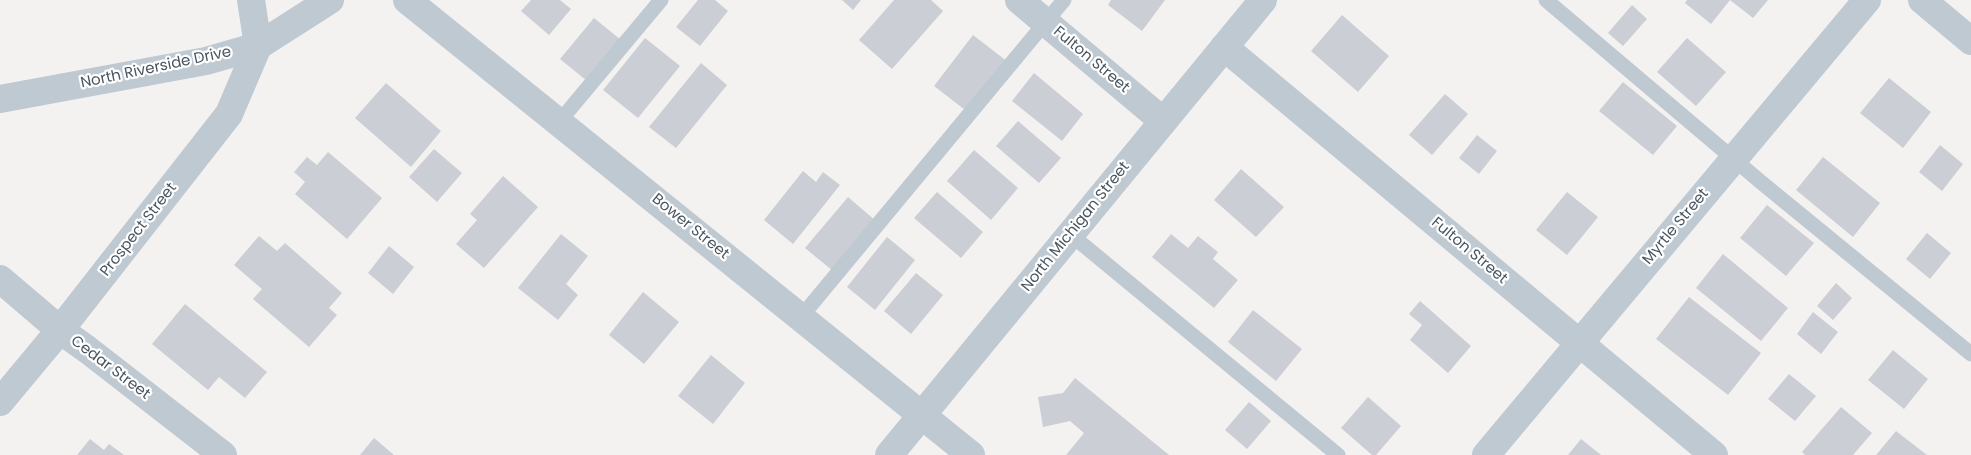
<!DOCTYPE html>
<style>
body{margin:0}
canvas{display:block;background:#f4f1f1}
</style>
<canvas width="1971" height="455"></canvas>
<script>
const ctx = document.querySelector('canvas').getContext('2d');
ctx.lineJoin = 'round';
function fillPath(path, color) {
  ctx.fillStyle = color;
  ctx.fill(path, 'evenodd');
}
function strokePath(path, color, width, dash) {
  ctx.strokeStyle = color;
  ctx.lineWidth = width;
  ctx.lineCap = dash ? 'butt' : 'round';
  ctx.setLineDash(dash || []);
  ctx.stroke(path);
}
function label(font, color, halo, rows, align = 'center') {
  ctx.font = font + ' Poppins,sans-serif';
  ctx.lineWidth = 4.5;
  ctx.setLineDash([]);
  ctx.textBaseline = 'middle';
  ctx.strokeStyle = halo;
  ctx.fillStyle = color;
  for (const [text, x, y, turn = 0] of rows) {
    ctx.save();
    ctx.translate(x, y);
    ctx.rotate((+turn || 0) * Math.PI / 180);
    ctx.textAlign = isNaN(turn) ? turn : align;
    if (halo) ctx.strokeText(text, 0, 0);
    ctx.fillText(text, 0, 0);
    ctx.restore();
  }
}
fillPath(new Path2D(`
 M531,0H560L571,9L549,35L521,11Z
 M698,0H715L728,11L700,46L676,27Z
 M842,0H861L853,10Z
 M894,0H931L943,11L892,69L859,40Z
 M1111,0H1165L1142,31L1108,5Z
 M1687,0H1768L1753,18L1730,0L1711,24L1685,3Z
 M1632,5L1647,19L1623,46L1608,33Z
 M1342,15L1389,56L1358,92L1311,51Z
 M594,18L621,40L587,81L560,59Z
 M973,35L1008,62L969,113L934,86Z
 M645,38L680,66L638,118L603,90Z
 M1687,38L1726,72L1696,106L1657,72Z
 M701,63L727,85L676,148L649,127Z
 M1034,73L1083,114L1062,141L1012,101Z
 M1889,78L1931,112L1903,148L1860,113Z
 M1623,82L1677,126L1653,155L1599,111Z
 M386,83L441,131L411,167L355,118Z
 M1445,94L1468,114L1432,155L1409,135Z
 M1018,121L1061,158L1039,183L996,146Z
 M1477,135L1497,151L1479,174L1459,158Z
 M1940,145L1963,164L1942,191L1919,172Z
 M434,149L462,173L437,202L409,177Z
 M974,150L1018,188L991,220L947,181Z
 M328,152L382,198L347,239L295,194L305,182L294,172L307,157L317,165Z
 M1823,157L1880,203L1853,237L1796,190Z
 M1241,169L1284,207L1256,237L1214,200Z
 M803,171L816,182L823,172L840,185L793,244L764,220Z
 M503,176L538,207L484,268L456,244L477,220L470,214Z
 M937,192L983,232L961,258L914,218Z
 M1567,192L1598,217L1567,255L1536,230Z
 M848,197L876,221L833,271L805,248Z
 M1767,205L1814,243L1786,276L1740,238Z
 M1927,233L1951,253L1930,279L1906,259Z
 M561,234L588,256L566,284L578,295L558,320L518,288Z
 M1171,234L1188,248L1198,236L1218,252L1213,259L1238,280L1214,308L1152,257Z
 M259,236L277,251L285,243L342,293L329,308L337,315L309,347L253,299L262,289L234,265Z
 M887,237L915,260L875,310L847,287Z
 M389,246L414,267L393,294L368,273Z
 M1723,254L1788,308L1761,341L1696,288Z
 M916,273L943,295L911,334L884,311Z
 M1836,283L1852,298L1833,320L1817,306Z
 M643,292L679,322L644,364L609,335Z
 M1689,297L1761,353L1728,395L1656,339Z
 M1420,301L1471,346L1448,373L1410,340L1422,325L1409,314Z
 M185,304L267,372L245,398L219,377L208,390L152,344Z
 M1253,310L1302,349L1276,381L1228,342Z
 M1813,312L1838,332L1821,354L1797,334Z
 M1893,350L1928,379L1904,409L1868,380Z
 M711,355L745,383L713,424L678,396Z
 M1789,374L1816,396L1795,421L1768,399Z
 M1075,378L1169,455H1066L1084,433L1070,421L1043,427L1038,397L1063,393Z
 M1368,397L1401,426L1376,455H1372L1341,428Z
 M1249,402L1271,421L1247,449L1225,430Z
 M1841,407L1872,433L1853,455H1805L1802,452Z
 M1896,431L1927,455H1876Z
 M374,438L394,455H360Z
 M90,439L104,450L109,444L124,455H77Z
 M1581,439L1601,455H1568Z`), '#cbced4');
strokePath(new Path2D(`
 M1546,0L1762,183L1971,354
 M559,122L661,0
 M1070,234L1338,455
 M801,317L1064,0`), '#bfc9d1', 15);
strokePath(new Path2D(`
 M1019,0L1163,121
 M1922,0L1971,41
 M1224,47L1714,455
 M0,279L60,330L88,350L223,455
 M0,402L60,330L229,114L258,46
 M922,415L1263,0
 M1486,455L1867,0`), '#bfc9d1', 28);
strokePath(new Path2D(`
 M251,0L258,46
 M407,0L971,455
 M0,99L206,61L258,46L330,0
 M889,455L922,415`), '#bfc9d1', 28);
label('15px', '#485560', '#fff', [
 ["Fulton Street",1091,60,40],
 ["North Riverside Drive",156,68,-12],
 ["Bower Street",690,227,39],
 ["North Michigan Street",1076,227,-51],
 ["Myrtle Street",1676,227,-50],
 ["Prospect Street",139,230,-52],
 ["Fulton Street",1469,251,40],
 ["Cedar Street",110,368,37]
]);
</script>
